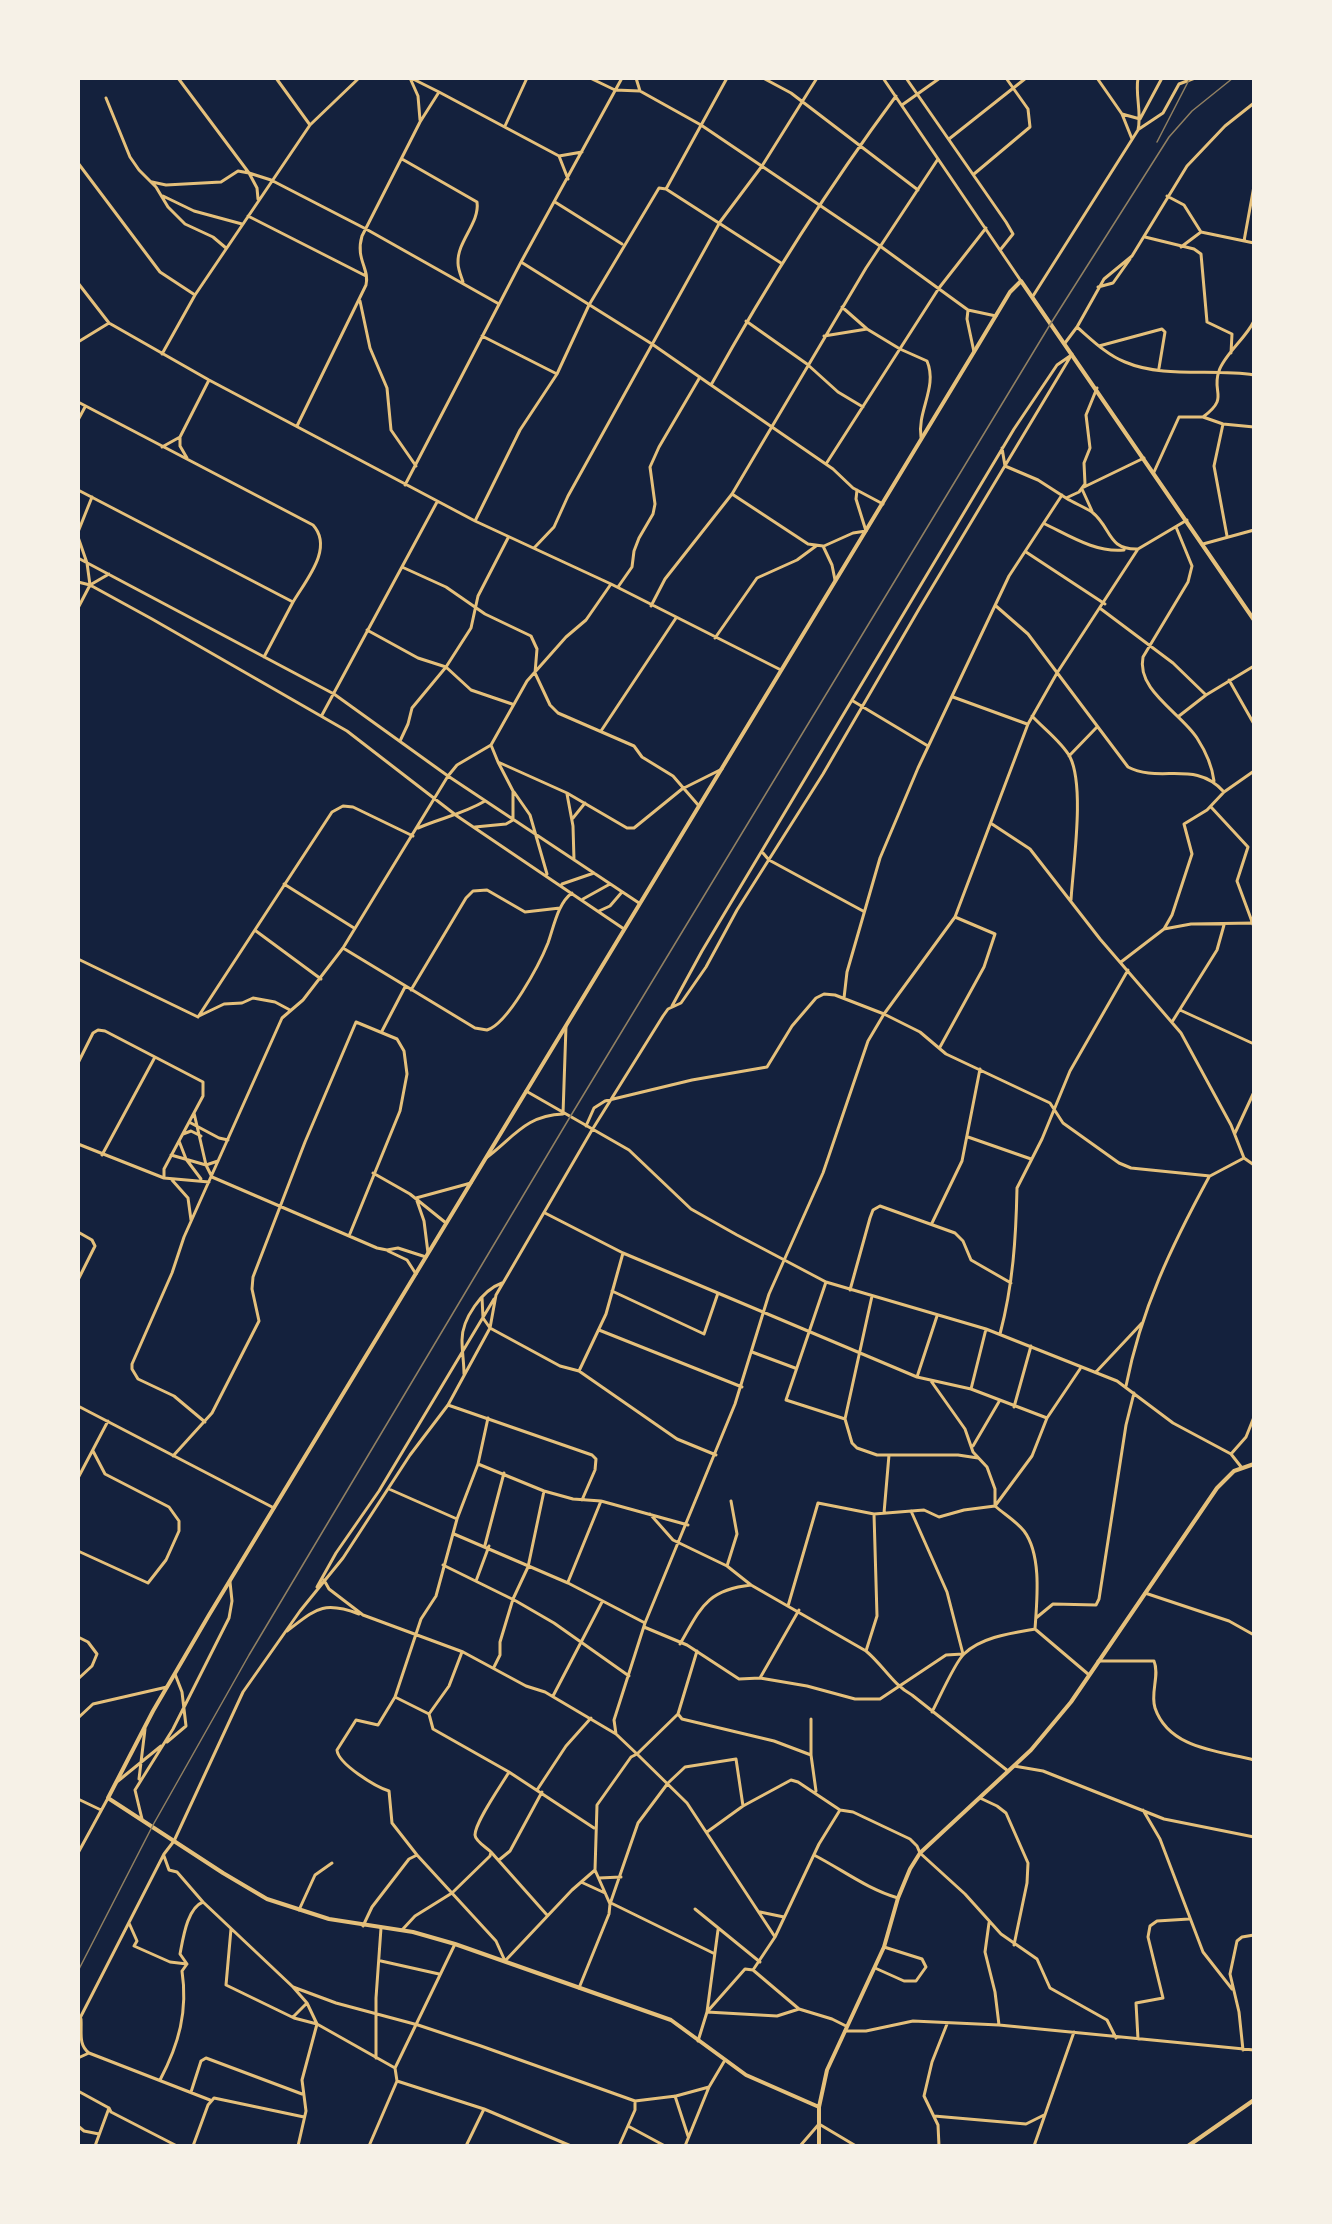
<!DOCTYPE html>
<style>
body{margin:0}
#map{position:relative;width:1332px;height:2224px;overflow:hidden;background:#14213d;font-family:"DejaVu Sans",sans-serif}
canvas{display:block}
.frame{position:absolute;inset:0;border:80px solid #f6f1e7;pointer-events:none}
</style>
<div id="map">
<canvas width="1332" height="2224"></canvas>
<div class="frame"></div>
</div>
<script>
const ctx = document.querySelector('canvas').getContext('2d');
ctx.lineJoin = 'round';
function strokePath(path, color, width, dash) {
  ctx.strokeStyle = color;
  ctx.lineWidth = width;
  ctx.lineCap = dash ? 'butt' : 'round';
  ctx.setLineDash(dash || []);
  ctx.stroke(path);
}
strokePath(new Path2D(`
 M178,78L249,173L271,180L366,229L499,304
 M276,78L310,125
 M410,78L418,96L420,120
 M411,78L439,92
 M590,78L615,90L640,91L701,125L880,246L968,310L996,316
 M636,78L640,91
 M763,78L791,93L918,190
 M883,78L1021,281
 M906,78L1006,222L1013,234L1001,249
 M1097,78L1122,114L1132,139
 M106,98L130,157L139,170L156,187L168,207L185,224L213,237L226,248
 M902,105L940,78
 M1122,114L1140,119L1162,78
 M505,126L527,78
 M1139,129L1163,113L1179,84L1195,78
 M949,139L1026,78
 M559,156L568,179
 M402,159L477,202C480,223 457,241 458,263C458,269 461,276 463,282
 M78,163L160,272L195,295
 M974,174L1030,127L1028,109L1006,78
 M152,182L166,185L221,182L238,171L249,173L257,188L258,199
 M666,189L727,78
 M163,196L194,211L242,224
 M1167,196L1184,205L1201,232
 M555,202L622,244
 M248,216L366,276
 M1145,237L1194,249L1201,254L1207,322L1232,334L1231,353
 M1244,241L1254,186
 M1181,247L1201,232L1254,243
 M521,262L652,344L711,385
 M78,283L109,323L209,380L475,521L611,584L781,670
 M1098,287L1113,283L1130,259
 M1033,296L1138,130C1142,112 1135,96 1138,78
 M360,301L370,348L387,388L391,430L416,466
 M842,307L867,329
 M968,310L967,319L974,352
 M746,321L807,364L838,392L863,407
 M1077,327L1104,279L1132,256L1187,166L1225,126L1254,103
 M482,336L557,374L589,305L659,188L666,189L781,263
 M824,336L867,329L900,349L927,361C938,387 917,411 921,437
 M78,342L109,323
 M1065,343L1077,327C1092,340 1107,355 1125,362C1165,379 1213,368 1254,375
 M1099,346L1162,329L1165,332L1159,368
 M162,354L195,295L310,125L359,78
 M78,402L313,525C334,548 306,580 293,602
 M1203,417L1223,424L1254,427
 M78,420L85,407
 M1223,424L1214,466L1227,536
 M297,426L366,285C370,269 355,259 362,236L420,122L439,92L559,156L582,152
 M180,437V446L187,458
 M162,447L180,437L209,380
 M1002,448L1005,466L1038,480L1066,498L1079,492L1085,484L1084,463L1090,448L1086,415L1097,388
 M826,464L939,288L986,228
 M1154,472L1179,417H1203C1230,397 1211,393 1219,371C1224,355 1246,338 1254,321
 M405,485L521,262L622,78
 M1084,487L1144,458
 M1082,489L1092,511
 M78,490L293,602L264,657
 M732,494L808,544L823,546L832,565L835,580
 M1066,498C1074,503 1084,507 1092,512C1112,528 1107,550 1138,549
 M883,504L853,488L833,469L711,385C767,284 828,188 896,96
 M475,521L520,430L557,374
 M1045,524C1070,536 1096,553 1124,550
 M1176,527L1192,566L1188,582L1143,657C1136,690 1181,713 1197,738C1206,752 1212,765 1214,781
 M78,532L92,497
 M78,537L87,563L90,585
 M1203,544L1254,530
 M824,546L853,533L866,531L856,499L857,490
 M534,548L554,527L568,496L720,222L762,166L817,78
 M1026,552L1105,604
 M78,558L334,694L448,776L639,903
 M402,567L446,587L485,614L531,636L537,649L535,673L550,705L558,713L634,746L642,757L673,776L699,806
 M78,582L90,585L152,619L347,731L457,816L624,929
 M618,587L632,567L634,551L639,538L653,514L655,504L650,467L659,447L700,377
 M651,606L665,579L732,494L866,268L938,159
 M996,606L1028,634L1128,767C1160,784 1195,759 1224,792
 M78,608L90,585L109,574
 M1101,609L1173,663L1206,695
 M367,630L418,658L446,667L471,690L512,704
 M715,638L757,578L797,560L816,546
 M1229,680L1254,724
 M953,697L1027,724
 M853,701L928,746
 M322,715L437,502
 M1032,716C1043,728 1062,742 1070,757C1085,787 1073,865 1071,900
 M1179,716L1206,695L1254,666
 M601,731L676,618
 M400,741L408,724L412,708L446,667L471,628L478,596L508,538
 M491,745L498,762L567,793L627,828H634L682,789L722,769
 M1069,756L1097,727
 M514,792L530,815L547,874
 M567,794L573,826L574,860
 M1211,807L1248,847L1237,881L1254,927
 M573,818L585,803
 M992,824L1030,849L1100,939L1181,1033L1231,1125L1244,1158
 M475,827L506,824L513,820V791L498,762
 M418,828C441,818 463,814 485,801
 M763,853L769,860L863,911
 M284,884L354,928
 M562,884L594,873
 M583,899L610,884
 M599,911L610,906L622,892
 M1164,929L1172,915L1192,854L1184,824L1207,810L1224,792L1254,771
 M256,931L321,979
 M343,948L475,1028L487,1030C508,1024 540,963 548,943C554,926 558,903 572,893
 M78,959L198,1017
 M1121,962L1164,929L1191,924L1254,923
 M411,990L466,898L473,891L487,890L525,912L560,908
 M844,998L847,972L880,858L918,768L1009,576L1062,495
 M672,1006L702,951L1014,429L1057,365L1070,356
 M1180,1010L1254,1044
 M199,1016L224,1004L242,1003L253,998L275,1002L290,1010
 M198,1017L332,812L343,806L353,807L413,836
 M1172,1022L1217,950L1224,925
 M382,1031L405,987
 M940,1047L984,967L995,934L955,917
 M78,1063L93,1033L98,1030L105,1031L203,1082V1096L164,1169V1178
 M526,1091L629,1150L691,1209L737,1235L826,1282L986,1329L1117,1381L1173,1423L1231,1454L1242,1468
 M194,1113L206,1165L212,1177L377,1248L387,1250L398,1248L426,1257
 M189,1122L219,1138L228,1140
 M586,1126L594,1108L605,1101L692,1080L767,1067L792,1026L816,998L824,994L835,995L884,1014L920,1032L946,1054L1050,1103L1063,1123L1119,1163L1131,1168L1210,1176L1244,1158L1254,1165
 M1235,1133L1254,1092
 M183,1134L191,1131L201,1136
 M968,1137L1031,1159
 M179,1141L186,1159L201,1179
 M78,1144L164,1178L209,1182
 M102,1155L155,1057
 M171,1155L206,1165L218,1161
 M486,1158C513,1138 526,1115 563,1114L566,1026
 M373,1173L410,1194L446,1223
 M172,1180L188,1198L191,1220
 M545,1213L623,1253L917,1377L971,1389L1047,1418
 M932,1223L962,1161L980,1069
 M78,1232L92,1240L95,1246L78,1280
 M388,1251L407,1260L416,1274
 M428,1253L424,1221L416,1198L471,1183
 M826,1282L786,1400L845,1419
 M850,1290L870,1218L873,1210L880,1206L955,1233L963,1241L971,1260L1011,1283
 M612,1291L704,1334L718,1293
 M872,1296L845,1419L852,1443L857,1448L877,1455H958L978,1458
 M482,1297L483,1318L490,1328L560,1366L579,1371L677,1439L716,1455
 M599,1330L742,1387
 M1000,1334C1013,1285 1016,1238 1017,1188L1042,1139L1070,1071L1128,970
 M752,1352L795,1368
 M579,1371L606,1314L623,1253
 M1096,1372L1142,1323
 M464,1374C464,1363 462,1352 462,1340C462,1319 482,1290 502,1283
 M917,1377L937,1316
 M931,1381L965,1429L973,1452L987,1467L995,1489V1505
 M1126,1386C1141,1309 1172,1245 1209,1177
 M971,1389L986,1329
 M448,1405L592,1455L596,1459L595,1470L582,1500
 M78,1406L274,1508
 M1014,1407L1031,1346
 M205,1422L174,1396L138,1379L132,1369V1364L172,1273L184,1237L282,1018L303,1000L343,948L448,776L457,765L491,745L527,681L566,637L586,620L611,584
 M973,1446L1000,1400
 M1231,1454L1246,1437L1254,1417
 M173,1456L212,1413L259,1321L252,1289L253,1277L305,1142L356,1022L397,1039L404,1051L407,1074L400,1111L349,1236
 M478,1464L544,1491L573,1499L601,1501L688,1525
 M78,1478L108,1421
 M389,1489L457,1519
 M995,1506C1004,1514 1016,1521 1024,1531C1042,1555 1037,1600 1035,1629
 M884,1513L889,1455
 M650,1514L673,1540L727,1566L751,1585L866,1651L877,1616L874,1514
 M454,1534L568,1583L645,1623
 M485,1545L504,1473
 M78,1551L148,1583L166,1560L179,1531V1521L169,1507L105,1474L93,1451
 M443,1565L516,1601L554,1623L629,1676
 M727,1566L737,1534L731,1501
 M324,1580L329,1589L363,1615L463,1652L526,1686L545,1692L616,1734
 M476,1581L489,1546
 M568,1582L601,1501
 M317,1587L336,1553L379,1491L494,1299
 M1145,1593L1229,1621L1254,1635
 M788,1606L818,1503L874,1514L924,1510L939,1517L964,1510L995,1506L1032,1456L1047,1418L1080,1369
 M1036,1618L1053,1604L1096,1605L1099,1599L1126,1425L1134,1393
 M644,1627L687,1645L739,1679L760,1678L807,1686L855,1699H880L946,1655L963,1654L947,1592L911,1511
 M287,1631C315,1610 322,1600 359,1614
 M78,1637L88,1642L97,1654L92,1666L78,1679
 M680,1644C701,1608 706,1590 751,1585
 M697,1651L678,1714L682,1719L774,1741L811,1755
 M866,1651C883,1665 893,1685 912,1695L1008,1771
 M1098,1661H1154C1160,1675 1150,1693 1155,1708C1169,1749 1219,1751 1254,1760
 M494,1667L500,1655V1642L513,1599L528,1567L544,1491
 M760,1678L799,1610
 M553,1696L602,1602
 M395,1697L429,1714L433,1729L509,1772
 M932,1712C939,1699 955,1662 964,1654C981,1637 1012,1633 1035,1629L1088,1674
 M429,1714L449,1686L462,1652
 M678,1714L637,1754L687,1803L775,1937
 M78,1718L93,1704L167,1687
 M811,1719V1755L816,1791
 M167,1742L186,1726L182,1692L175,1674
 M1014,1766L1043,1771L1164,1819L1254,1837
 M139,1779L145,1729
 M118,1781L161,1746
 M537,1790L566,1746L591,1718
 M980,1798L997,1806L1006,1813L1028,1863L1027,1883L1014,1945
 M78,1799L101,1810
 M1143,1810L1160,1839L1203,1952L1232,1989
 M142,1819L135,1790L173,1729L229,1618L232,1601L230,1582
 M707,1832L743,1806L791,1780L798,1782L840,1810L853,1812L910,1839L917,1846L920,1853L965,1894L1001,1934L1037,1959L1050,1988L1107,2020L1116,2038
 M491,1852L547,1915
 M78,1853L108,1798
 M417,1855L392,1823L389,1791C376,1787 338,1764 337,1750L356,1720L378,1725L395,1697L421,1619L436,1596L457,1519L478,1464L488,1418
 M814,1855C843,1870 867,1889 898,1898
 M164,1856L169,1870L177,1872L203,1902L293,1987L336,2003L418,2025L481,2046L635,2101L676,2096L709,2087L725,2060
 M499,1860L510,1851L542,1792
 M599,1878L621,1877
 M581,1882L605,1893
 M611,1903L713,1953
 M610,1904L638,1823L668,1783L685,1767L736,1759L743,1806
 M695,1909L760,1962
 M299,1910L315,1875L332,1863
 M760,1912L784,1917
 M129,1923L137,1941L134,1946L170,1962L187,1964
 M989,1923L985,1952L995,1992L999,2025
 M363,1926L372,1907L409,1859L417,1855L496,1941L505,1961L572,1890L595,1870L597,1805L631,1757L637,1754L616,1734L614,1720L645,1623L735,1404L769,1294L823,1173L868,1041L884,1014L955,917L1028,724L1057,673L1138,549L1187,520
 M231,1929L226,1985L294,2018L317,2024L302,2080L306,2111L298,2146
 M402,1930L415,1916L452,1893L490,1856L491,1852C487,1848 475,1841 475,1835C475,1822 502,1784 509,1772L594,1828
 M718,1930L707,2012L777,2016L799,2009L832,2019L846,2026
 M381,1961L439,1974
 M875,1968L904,1981H916L926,1967L922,1959L884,1947
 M753,1970L775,1937L819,1844L840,1810
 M293,1987L307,2003L317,2024L395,2068L397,2081
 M579,1988L609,1914L610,1904L595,1870
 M293,2017L307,2003
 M81,2019C82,2033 78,2044 89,2053
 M78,2022L164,1854L174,1841L243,1692L300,1611L343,1558L410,1455L448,1405L490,1328L496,1295L592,1130L663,1016L668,1009L681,1003L706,967L737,910L823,774L919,609L1072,354
 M845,2031H866L913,2021L999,2025L1254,2050
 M1138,2039L1136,2003L1163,1998L1148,1937L1150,1926L1157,1921L1189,1919
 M698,2041L707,2012L745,1969L753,1970L799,2009
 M1243,2050L1239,2012L1230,1974L1237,1941L1242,1937L1254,1935
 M78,2058L89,2053L210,2100
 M376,2058V1998L381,1928
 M395,2068L455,1944
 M160,2080C179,2044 188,2011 182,1971L187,1964L180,1954C183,1939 187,1908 203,1902
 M78,2091L109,2108
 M191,2092L201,2061L206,2058L302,2094
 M675,2096L688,2136
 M934,2116L1026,2124L1044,2115
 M78,2126L84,2131L99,2134
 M628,2126L665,2146
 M95,2146L109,2108L111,2112L177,2146
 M193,2146L208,2105L214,2098L304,2117
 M369,2146L397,2081L484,2109L571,2146
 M466,2146L484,2109
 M619,2146L635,2110V2101
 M685,2146L709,2087
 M800,2146L819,2124L856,2146
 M939,2146L938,2125L924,2096L932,2062L947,2024
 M1034,2146L1074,2032`), '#e5c07b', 3);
strokePath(new Path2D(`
 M819,2107L746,2075L671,2020L455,1944L413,1932L329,1919L267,1899L223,1873L108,1798L153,1711L209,1615L974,352L1010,292L1021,281L1254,620
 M819,2146V2107L827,2070L884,1947L898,1898L910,1869L920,1853L1031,1750L1071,1702L1217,1488L1234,1471L1254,1464
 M1188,2146L1254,2100`), '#e5c07b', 4);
strokePath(new Path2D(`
 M1157,142L1190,78
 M78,1971L153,1825L249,1655L570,1117L1051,323L1169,137L1192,111L1233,78`), '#918062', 1.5);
</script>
